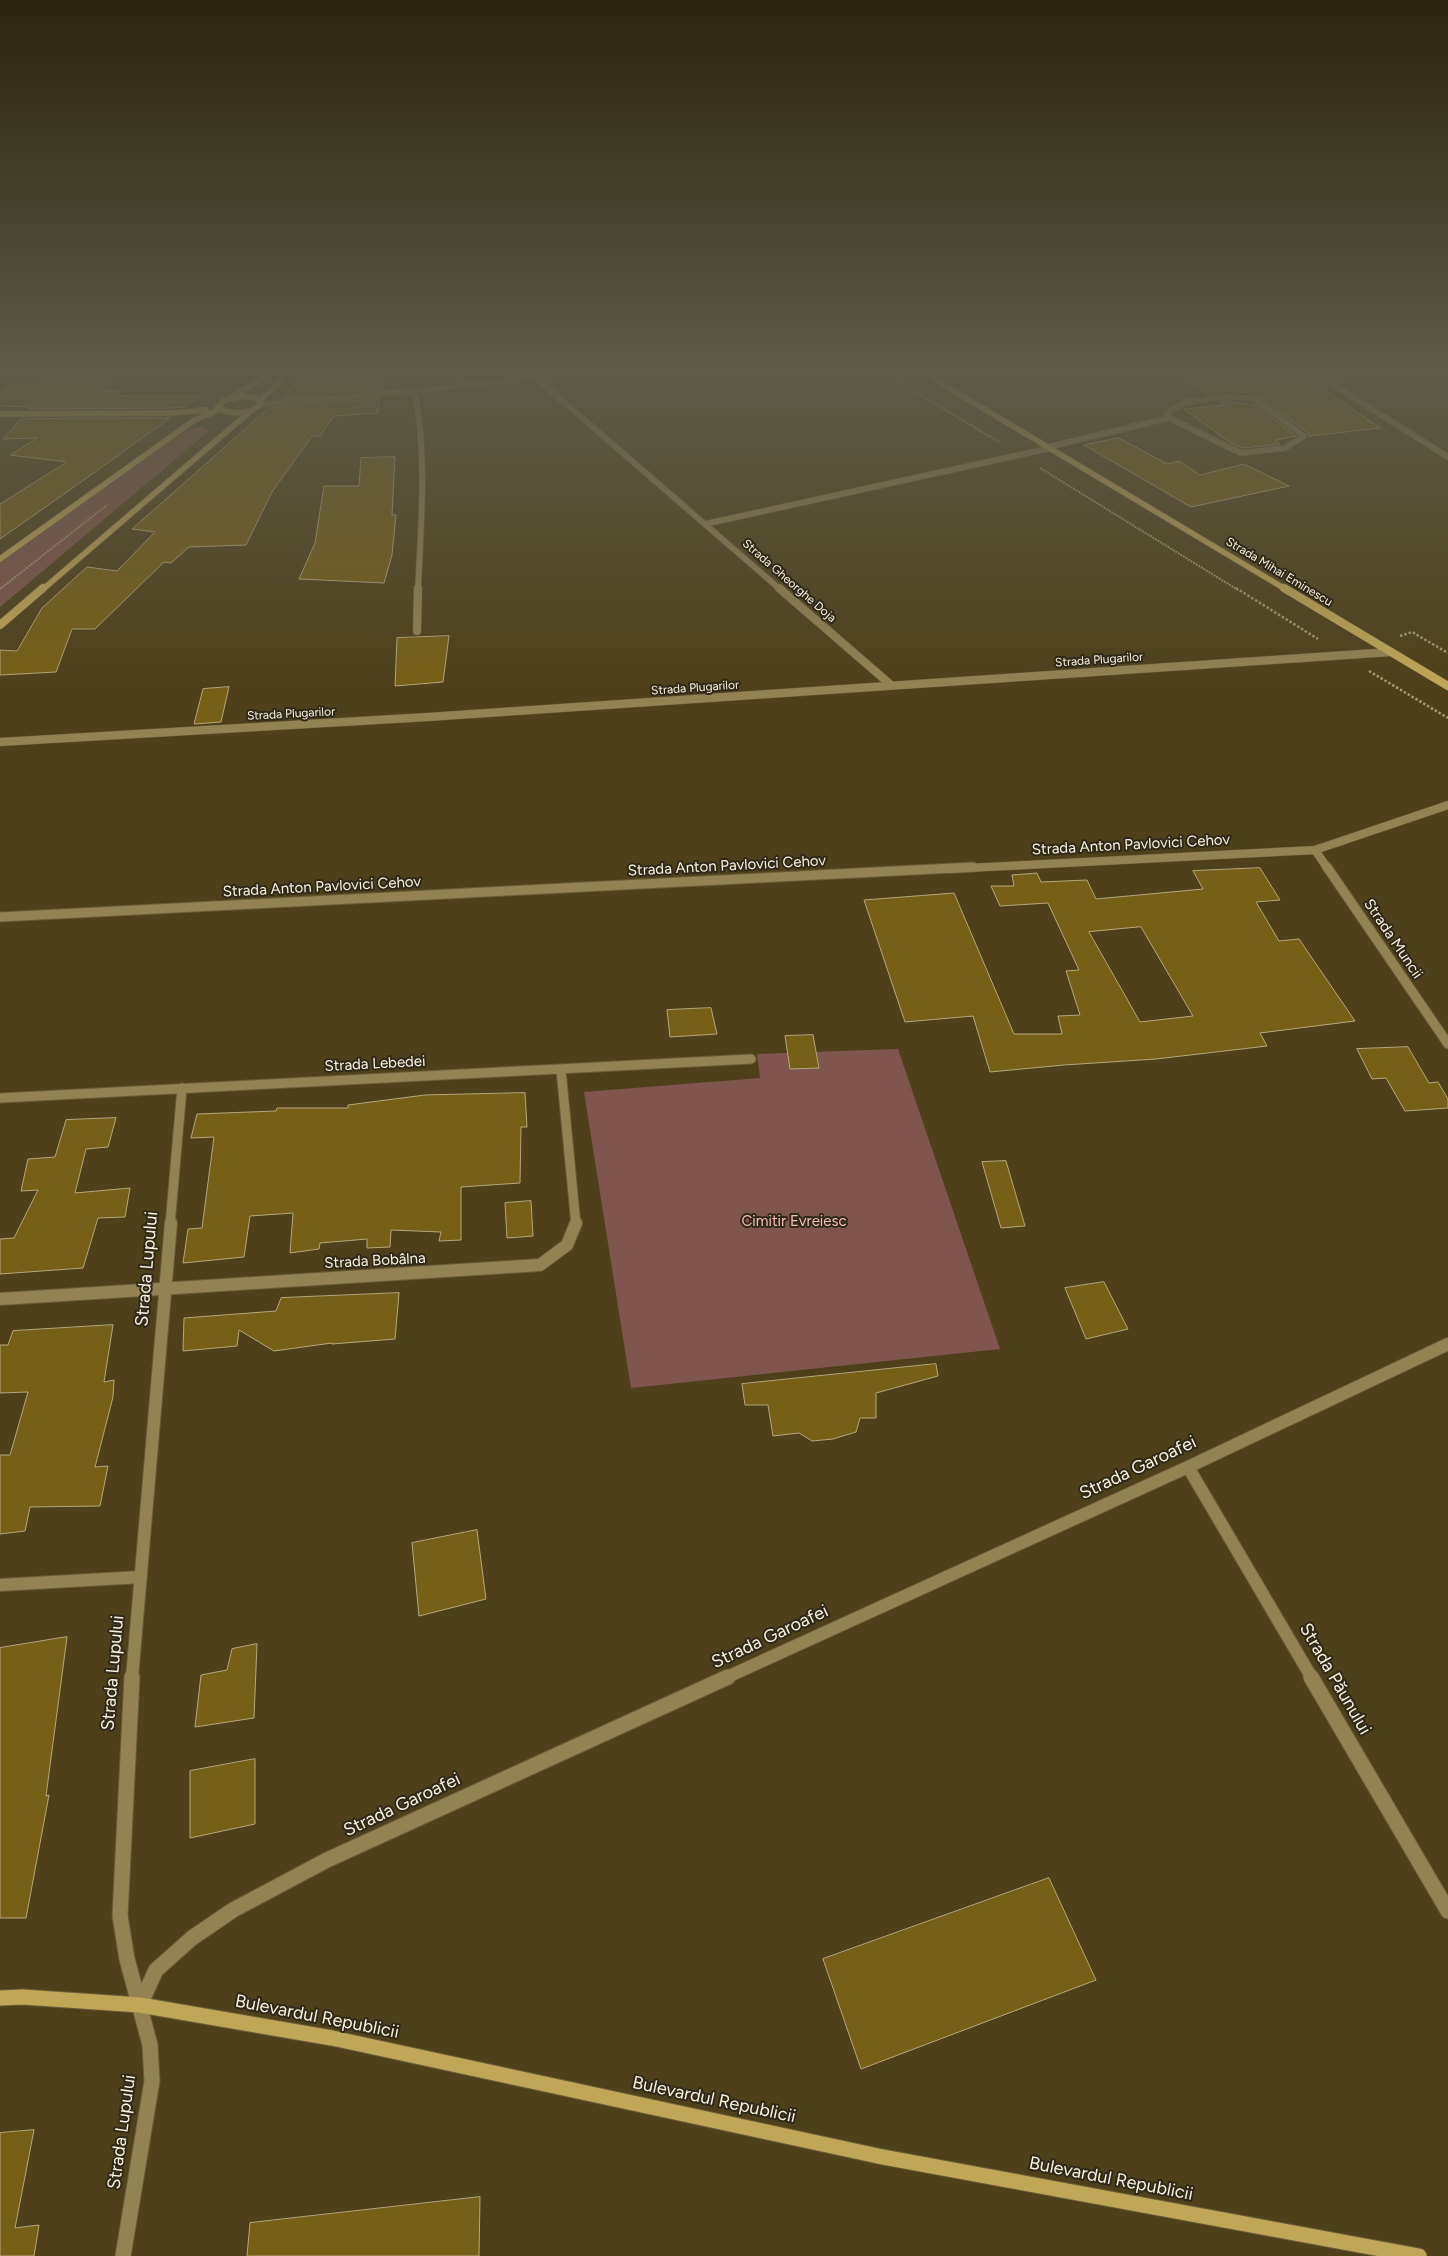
<!DOCTYPE html>
<meta charset="utf-8">
<style>
body{margin:0}
canvas{display:block;background:#4e411a}
</style>
<canvas width="1448" height="2256"></canvas>
<script>
const ctx = document.querySelector('canvas').getContext('2d');
ctx.lineJoin = 'round';
function fillPath(path, color) {
  ctx.fillStyle = color;
  ctx.fill(path, 'evenodd');
}
function strokePath(path, color, width, dash) {
  ctx.strokeStyle = color;
  ctx.lineWidth = width;
  ctx.lineCap = dash ? 'butt' : 'round';
  ctx.setLineDash(dash || []);
  ctx.stroke(path);
}
function label(font, color, halo, rows, align = 'center') {
  ctx.font = font + ' Figtree,sans-serif';
  ctx.lineWidth = 4;
  ctx.setLineDash([]);
  ctx.textBaseline = 'middle';
  ctx.strokeStyle = halo;
  ctx.fillStyle = color;
  for (const [text, x, y, turn = 0] of rows) {
    ctx.save();
    ctx.translate(x, y);
    ctx.rotate((+turn || 0) * Math.PI / 180);
    ctx.textAlign = isNaN(turn) ? turn : align;
    if (halo) ctx.strokeText(text, 0, 0);
    ctx.fillText(text, 0, 0);
    ctx.restore();
  }
}
fillPath(new Path2D(`
 M195,427H203L209,431L0,607V562L183,431Z
 M898,1049L1000,1349L631,1388L584,1092L760,1078L757,1054Z`), '#7f554d');
const building = new Path2D(`
 M1222,370H1296L1380,428L1309,436L1307,432L1260,397L1251,393L1225,391L1209,394L1181,375Z
 M57,371L117,376L100,390L122,391L116,396H201L185,407L171,408L29,409L31,407L0,406V394L12,383L40,386Z
 M301,380L336,383L381,382L380,389L281,398Z
 M379,399L378,413L334,416L320,436H312L272,492L246,545L189,547L171,563L164,562L95,629H72L56,672L0,675V650L17,651L42,608L87,567L117,571L155,532L132,529L269,408Z
 M1225,401L1256,405L1296,436L1276,440L1280,444L1242,448L1229,442L1184,409L1224,405L1220,402Z
 M170,418L91,475L0,539V504L67,462L10,455L37,438L3,439L21,419Z
 M1119,438L1167,464L1179,461L1200,475L1244,464L1289,486L1191,507L1084,445Z
 M395,457L392,515H396L392,555L384,583L299,579L315,543L324,486H359L361,458Z
 M449,636L443,682L395,686L397,638Z
 M229,687L221,722L194,724L203,689Z
 M1260,868L1280,900L1256,902L1279,941L1299,939L1355,1021L1260,1033L1267,1046L1156,1059L1064,1065L990,1072L973,1016L905,1022L864,900L954,893L1014,1034H1062L1058,1016L1080,1015L1066,971L1079,970L1048,903L1000,906L991,886H1014L1012,875L1037,873L1041,882L1087,880L1096,899L1203,889L1193,871ZM1141,927L1193,1016L1140,1022L1089,932Z
 M711,1008L717,1034L670,1037L667,1010Z
 M813,1035L819,1068L790,1069L785,1036Z
 M1408,1047L1429,1083L1438,1082L1448,1099V1108L1405,1111L1386,1078L1372,1079L1357,1049Z
 M525,1093L527,1127H521L520,1183L461,1187V1240L439,1241L441,1232L391,1230L390,1247L367,1248V1239L320,1243L319,1249L290,1253L293,1213L250,1216L244,1257L183,1263L188,1229L202,1228L214,1137L191,1138L197,1114L276,1111L277,1108H348V1105L425,1095Z
 M116,1118L108,1147L86,1149L75,1193L130,1188L125,1217L98,1218L83,1268L0,1274V1239L14,1238L38,1190L21,1191L28,1159L55,1157L66,1120Z
 M1006,1161L1025,1226L1001,1228L982,1162Z
 M531,1201L533,1236L507,1238L505,1203Z
 M1104,1282L1128,1329L1086,1339L1065,1288Z
 M399,1293L395,1339L332,1344V1343L274,1351L239,1330L237,1346L183,1351L184,1318L276,1311L281,1298Z
 M113,1325L104,1382L114,1380L113,1397L95,1467L108,1466L100,1506L30,1507L25,1531L0,1534V1455H10L28,1392L0,1393V1345H8L13,1331Z
 M936,1364L938,1376L876,1393V1418H860L856,1432L833,1439L812,1441L799,1433L773,1436L768,1405H745L742,1384Z
 M477,1530L486,1599L419,1616L412,1543Z
 M67,1637L46,1796L49,1795L26,1918H0V1648Z
 M257,1644L254,1718L195,1727L201,1675L227,1670L232,1649Z
 M255,1759V1824L190,1838V1771Z
 M1049,1878L1096,1980L861,2069L823,1959Z
 M34,2130L15,2228L39,2225L34,2256H0V2133Z
 M480,2197L479,2256H247L250,2223Z`);
fillPath(building, '#766017');
strokePath(building, '#b5a77e', 1);
const lane = new Path2D(`
 M1225,396L1250,398L1258,401L1304,436L1285,448L1241,453L1169,418L1167,413L1184,403Z
 M1048,447L1169,418`);
const streetFar4 = new Path2D(`
 M1310,370L1448,457
 M535,377L781,590
 M415,391C427,456 421,524 418,590
 M261,404L415,391L593,370
 M705,524L1051,448`);
const streetFar3 = new Path2D(`
 M779,588L891,685
 M417,631L418,588
 M0,742L428,717L1391,652
 M1315,850L1328,869
 M949,869L1315,850L1448,805`);
const streetFar2 = new Path2D(`
 M1327,867L1448,1044
 M0,917L973,867
 M561,1070L576,1225
 M0,1098L751,1059
 M170,1225L182,1088`);
const streetFar1 = new Path2D(`
 M0,1299L540,1265L567,1245L576,1223
 M1188,1467L1312,1678
 M0,1585L141,1577
 M132,1678L171,1223
 M725,1678L1188,1467L1448,1344`);
const street = new Path2D(`
 M1311,1677L1448,1911
 M140,2005L156,1970L192,1938L233,1910L327,1860L728,1677
 M123,2256L152,2081L150,2045L127,1959L120,1916L132,1677`);
const secondaryFar2 = new Path2D(`
 M919,370L1287,590
 M244,396L256,398L261,404C249,414 231,416 218,407L225,400Z
 M231,397L278,370
 M260,400L278,384L287,370
 M0,414L171,413L206,410
 M0,559L193,421L220,409
 M42,590L253,409`);
const secondaryFar1 = new Path2D(`
 M1284,588L1448,686
 M0,625L43,588`);
const secondary = new Path2D(`
 M0,1998L23,1997L140,2005L332,2038L878,2156L1419,2256`);
strokePath(lane, '#695d39', 7);
strokePath(streetFar4, '#695d39', 7);
strokePath(streetFar3, '#695d39', 9);
strokePath(streetFar2, '#695d39', 11);
strokePath(streetFar1, '#695d39', 14);
strokePath(street, '#695d39', 17);
strokePath(secondaryFar2, '#695d39', 7);
strokePath(secondaryFar1, '#695d39', 9);
strokePath(secondary, '#695d39', 17);
strokePath(new Path2D(`
 M879,370L999,442
 M1040,468L1238,590
 M0,589L107,505`), '#a29779', 2, [2, 1]);
strokePath(new Path2D(`
 M1236,588L1318,639
 M1400,636L1412,632L1448,653
 M1369,671L1448,718`), '#a29779', 2.5, [2.5, 2]);
strokePath(lane, '#938353', 5.5);
strokePath(streetFar4, '#938353', 5.5);
strokePath(streetFar3, '#938353', 8);
strokePath(streetFar2, '#938353', 9);
strokePath(streetFar1, '#938353', 12);
strokePath(street, '#938353', 15);
strokePath(secondaryFar2, '#c0a657', 5.5);
strokePath(secondaryFar1, '#c0a657', 8);
strokePath(secondary, '#c0a657', 15);
const sky = ctx.createLinearGradient(0, 0, 0, 686);
sky.addColorStop(0, '#2b240e');
sky.addColorStop(0.54, '#5d5a49');
sky.addColorStop(1, '#5d5a4900');
ctx.fillStyle = sky;
ctx.fillRect(0, 0, 1448, 686);
label('12px', '#f9f2dc', '#2e2918', [
 ["Strada Mihai Eminescu",1279,572,31],
 ["Strada Gheorghe Doja",789,581,41],
 ["Strada Plugarilor",1099,660,-4],
 ["Strada Plugarilor",695,688,-4],
 ["Strada Plugarilor",291,714,-3]
]);
label('15px', '#f9f2dc', '#2e2918', [
 ["Strada Anton Pavlovici Cehov",1131,845,-3],
 ["Strada Anton Pavlovici Cehov",727,866,-3],
 ["Strada Anton Pavlovici Cehov",322,887,-3],
 ["Strada Muncii",1393,939,56],
 ["Strada Lebedei",375,1064,-3],
 ["Strada Bobâlna",375,1261,-3]
]);
label('15px', '#fbbeb2', '#2e2918', [
 ["Cimitir Evreiesc",794,1222]
]);
label('18px', '#f9f2dc', '#2e2918', [
 ["Strada Lupului",147,1269,-85],
 ["Strada Garoafei",1138,1468,-25],
 ["Strada Garoafei",770,1637,-25],
 ["Strada Lupului",113,1673,-85],
 ["Strada Păunului",1335,1679,60],
 ["Strada Garoafei",402,1805,-25],
 ["Bulevardul Republicii",317,2017,11],
 ["Bulevardul Republicii",714,2100,12],
 ["Strada Lupului",122,2132,-82],
 ["Bulevardul Republicii",1111,2179,11]
]);
</script>
